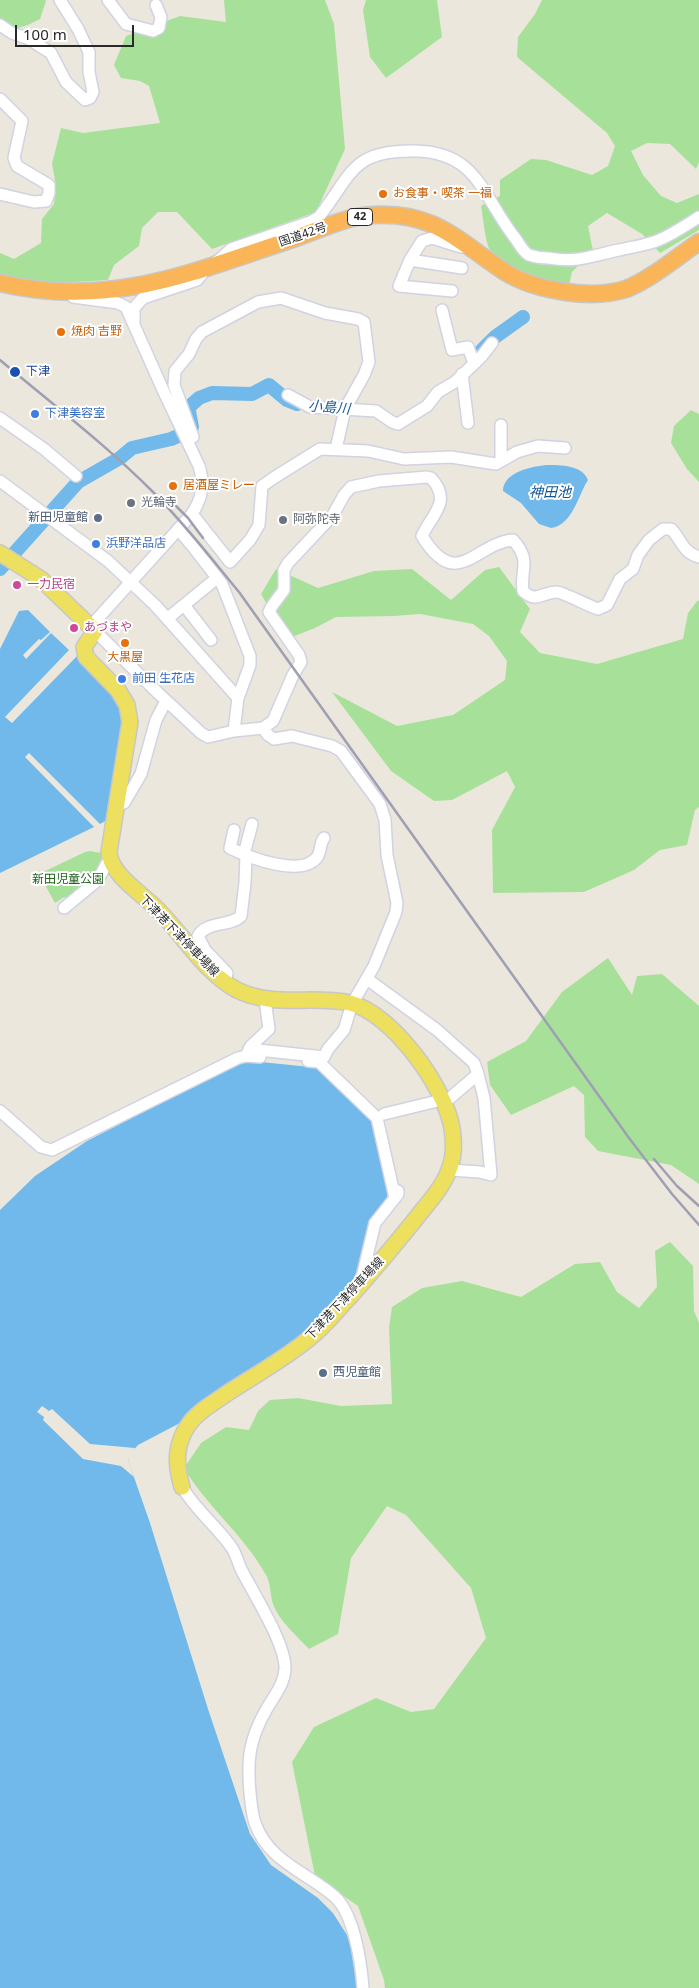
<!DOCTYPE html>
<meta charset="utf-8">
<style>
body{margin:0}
#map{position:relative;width:699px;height:1988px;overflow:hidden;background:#ebe7dc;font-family:"Noto Sans",sans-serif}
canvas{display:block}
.scale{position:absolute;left:15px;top:25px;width:119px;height:22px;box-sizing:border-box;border:2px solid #292929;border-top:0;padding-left:6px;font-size:15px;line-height:18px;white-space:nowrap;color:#292929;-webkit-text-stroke:4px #fff;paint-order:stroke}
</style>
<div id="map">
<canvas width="699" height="1988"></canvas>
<div class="scale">100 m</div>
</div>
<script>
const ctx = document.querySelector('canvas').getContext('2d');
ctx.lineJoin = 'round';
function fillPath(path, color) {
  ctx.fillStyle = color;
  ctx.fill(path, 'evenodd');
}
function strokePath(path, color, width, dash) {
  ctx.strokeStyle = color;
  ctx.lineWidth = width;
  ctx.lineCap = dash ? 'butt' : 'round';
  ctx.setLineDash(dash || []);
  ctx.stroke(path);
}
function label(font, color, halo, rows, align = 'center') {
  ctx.font = font + ' "Noto Sans","Noto Sans JP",sans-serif';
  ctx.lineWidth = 4;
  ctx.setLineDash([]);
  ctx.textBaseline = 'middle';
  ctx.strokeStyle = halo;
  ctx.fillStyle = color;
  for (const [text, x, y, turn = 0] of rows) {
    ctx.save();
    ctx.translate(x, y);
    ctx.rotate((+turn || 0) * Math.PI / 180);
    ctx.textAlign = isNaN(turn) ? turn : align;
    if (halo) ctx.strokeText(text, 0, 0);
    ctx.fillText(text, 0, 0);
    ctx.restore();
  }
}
fillPath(new Path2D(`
 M0,0H45L46,1L40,19L28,25L0,33Z
 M224,0H325L334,24L345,149L316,212L212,249L177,212H158L142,228L139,246L114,265L108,280L41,284L0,275V253L14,259L41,243L42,219L54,204L56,186L52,164L61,128L83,133L160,123L149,86L140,81L121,78L114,65L126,36L180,16L226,22Z
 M366,0H437L442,37L386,78L370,57L363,10Z
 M542,0H699V162L696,169L670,144L647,143L631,151L643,175L661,196L677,203L699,194V230L660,253L642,234L607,213L588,226L593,251L572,272L569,285C548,282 501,267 489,248C485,239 483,216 481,206L500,196V180L531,159L546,160L592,175L608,166L615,146L607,133L517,57L518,37L535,14Z
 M691,410L699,414V482L687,469L671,443L674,426Z
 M499,567L530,609L520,632L540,653L597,664L683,639L688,613L698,600L699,602V807L695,810L687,845L660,850L634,870L584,892L493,893L492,830L515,787L507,771L452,800L434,801L391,771L332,692L397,726L453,715L505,680L507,661L489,636L473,624L420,614L394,616L336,617L315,628L287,639L261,594L276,569L318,588L374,571L412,569L451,600L485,570Z
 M90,851L106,854L103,867L69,901L64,897L55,903L39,874L85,852Z
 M608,958L632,995L637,976L662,974L699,1006V1184L671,1165L598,1151L585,1137L584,1095L574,1086L511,1115L490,1085L487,1062L526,1041L562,992Z
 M670,1242L693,1266L694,1311L699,1323V1988H385L384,1980L358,1906L315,1876L292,1762L314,1727L376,1698L411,1712L434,1709L486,1638L471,1588L406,1515L387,1506L351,1558L338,1634L309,1649C297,1636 279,1621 273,1604C270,1595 271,1583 266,1575C244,1535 207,1507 184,1468L201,1443L226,1427L249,1430L258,1411L270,1400L298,1398L341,1406L392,1404L389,1327L392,1307L422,1288L462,1281L521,1297L575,1264L600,1262L617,1292L639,1308L657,1287L655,1251Z`), '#a7e199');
fillPath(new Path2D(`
 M547,465C561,465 582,465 588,480C578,495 573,525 551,528L539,524L521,503L503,491C503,472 533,466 547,465Z
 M28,610L50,632L41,640L39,639L23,655L26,659L51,633L69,650L5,717L12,723L78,655L117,697L124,720L109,819L100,824L29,753L25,757L94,827L0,873V649L19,611Z
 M241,1060L320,1068L372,1121L387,1183V1199L369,1222L357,1281L313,1329L233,1384L178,1424L138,1445L131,1453L128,1460L150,1523L208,1709L250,1834L271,1865L318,1898L333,1913L347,1935L351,1948L357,1988H0V1210L35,1176L87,1141L202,1082Z`), '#71b9eb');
fillPath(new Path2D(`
 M42,1406L49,1411L52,1409L90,1444L135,1448L128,1460L134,1477L121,1466L83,1459L43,1420L44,1417L37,1412Z`), '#ebe7dc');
strokePath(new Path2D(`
 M481,351L495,337L523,317
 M0,569L78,482L120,458L132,448L171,439L187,432L192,427L189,411L190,406L199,398L212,393L252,394L269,385L287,400L297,404`), '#71b9eb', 14);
const minor = new Path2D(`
 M108,0L126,24L153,31L159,28L161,17L156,5
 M0,25L12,33L29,39L51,53L66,82L85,100L90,98L93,92L89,72V52L78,29L60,0
 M0,99L22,121L14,158L17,166L49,185V193L46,201L34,202L0,194
 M410,260L462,268
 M452,291L399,286L410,260L422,241L432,238L461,247H465
 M73,297L118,303L126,307L163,390L199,466C205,485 202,498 192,514L91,626
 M442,310L452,350L468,347L474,363
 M134,324V308L143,298L197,280L208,267L220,259L231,249L310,222L319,217C353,173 352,150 415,151C478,152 482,196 515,238C519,243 523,252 529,255C535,257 542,258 548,258C578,263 590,256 619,250C632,247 647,245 659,240C673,234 686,225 699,217
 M462,374L468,423
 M288,395L310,407L376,411L392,422L398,424L427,406L438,392L455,382L481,357L492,343
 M0,418L44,449L76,476
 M501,425V461
 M193,437L174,385L175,371L189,354L196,339L202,332L258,302L281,298L325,313L358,319L364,322L369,362L364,375L345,409L336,449
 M0,481L108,561L155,605L238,698
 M192,514L230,562L250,540L259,525L262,486L275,477L320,449L368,451L404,459L451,457L496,464L517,452L538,446L565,448
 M178,529L194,548L222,584L250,656V665L238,698L234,731
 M184,605L211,640
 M168,618L217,578
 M95,631L158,693L201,733L208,737L234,731L263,728L268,735L274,739L292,736L332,746L341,751L380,804L385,820L387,855L397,903L396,912L374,966L352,1004L344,1030L328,1049L324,1057L249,1049
 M263,728L273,721L293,675L301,662L299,655L269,612L272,606L284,590V570L288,563L333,515L344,495L351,487L379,481L427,477L431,478C453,502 431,515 422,536C457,593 475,543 513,540C532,561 520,569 523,591C537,604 541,592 557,592C562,592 589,606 598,609L607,605L620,579L633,569L638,555L649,540L663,529H671C682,540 682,552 699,557
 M117,804L124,803L141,774L156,720L166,701
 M234,830L230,848C248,857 303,879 318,856C321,850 320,843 324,838
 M244,854L252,824
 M64,908L98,880L109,859
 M367,979L437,1030L474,1063L478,1074
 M225,982L227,973L205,950L198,936C206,921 230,927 241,916L245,883L246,855
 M247,1054L251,1046L269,1029L265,1000
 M308,1061L319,1062L377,1118L395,1198
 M0,1111L41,1147L52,1150L238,1058L246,1056L260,1057
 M384,1114L450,1098L478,1074L484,1098L491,1175L480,1172L450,1170
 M365,1281L362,1277L375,1223L398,1194V1191
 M182,1487C197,1512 217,1526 232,1548C236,1554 238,1562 241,1569C253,1593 286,1644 285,1669C284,1685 274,1696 266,1710C249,1740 247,1760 250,1793C251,1803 252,1814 255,1823C268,1861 306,1872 334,1896C354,1913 361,1962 363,1988`);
const major = new Path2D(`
 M0,553L41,579L95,631L84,647L86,657L118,690L127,705L130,722L109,852C110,873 139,892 154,906C182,932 202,971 237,990C273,1008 312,995 350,1003C392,1013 445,1087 452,1128C454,1141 454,1158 449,1170C442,1189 426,1205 414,1221C392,1248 370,1275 346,1301C333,1315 321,1330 306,1341C281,1361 252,1377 226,1394C214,1403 198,1411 189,1424C175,1444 175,1464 182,1487`);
const highway = new Path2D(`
 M0,283C108,309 190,273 290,240C317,231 346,216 373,215C435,211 459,242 505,272C536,291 591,300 626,289C650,280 677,257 699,242`);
strokePath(minor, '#d1d2e2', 14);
strokePath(major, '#c7c7c7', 18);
strokePath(highway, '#c7c7c7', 19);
strokePath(minor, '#fff', 11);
strokePath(major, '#ede05f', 15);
strokePath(highway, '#fab558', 16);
strokePath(new Path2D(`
 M0,360C51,403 105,444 152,491C184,523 211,558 239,592L629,1138L672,1194L699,1225
 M170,500L188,518L203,538
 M654,1159L677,1186L699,1206`), '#9f9fb3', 2.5);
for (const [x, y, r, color] of [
 [383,194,5,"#e8710a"],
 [61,332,5,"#e8710a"],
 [15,372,6,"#1a4fb4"],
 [35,414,5,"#3f7fe0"],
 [173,486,5,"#e8710a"],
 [131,503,5,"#6b7280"],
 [98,518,5,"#5c6f8a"],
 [283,520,5,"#6b7280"],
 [96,544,5,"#3f7fe0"],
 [17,585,5,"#d1479c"],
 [74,628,5,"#d1479c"],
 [125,643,5,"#e8710a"],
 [122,679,5,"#3f7fe0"],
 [323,1373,5,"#5c6f8a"]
]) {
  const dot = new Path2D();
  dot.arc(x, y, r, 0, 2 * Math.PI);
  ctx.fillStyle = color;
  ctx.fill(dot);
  strokePath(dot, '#fff', 2);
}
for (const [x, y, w] of [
 [360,217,25]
]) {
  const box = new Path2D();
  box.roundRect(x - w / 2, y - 8.5, w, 17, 4);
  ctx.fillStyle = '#fff';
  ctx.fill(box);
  strokePath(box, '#292929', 1);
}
label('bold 11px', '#292929', null, [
 ["42",360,217]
]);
label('12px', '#c56008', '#fff', [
 ["お食事・喫茶 一福",393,194],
 ["焼肉 吉野",71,332],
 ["居酒屋ミレー",183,486],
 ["大黒屋",125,658,"center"]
], 'left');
label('12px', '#292929', '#fff', [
 ["国道42号",303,235,-19],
 ["下津港下津停車場線",179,936,46],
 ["下津港下津停車場線",345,1299,-47]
]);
label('12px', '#164399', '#fff', [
 ["下津",26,372]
], 'left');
label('12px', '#366cbe', '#fff', [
 ["下津美容室",45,414],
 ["浜野洋品店",106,544],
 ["前田 生花店",132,679]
], 'left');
label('12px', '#5b616d', '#fff', [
 ["光輪寺",141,503],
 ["阿弥陀寺",293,520]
], 'left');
label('12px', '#4e5e75', '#fff', [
 ["新田児童館",88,518],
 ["西児童館",333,1373,"left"]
], 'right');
label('12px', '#b23c85', '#fff', [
 ["一力民宿",27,585],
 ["あづまや",84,628]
], 'left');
label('12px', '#20641c', '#fff', [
 ["新田児童公園",68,880]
]);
label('italic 14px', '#115596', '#fff', [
 ["小島川",329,408,5],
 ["神田池",550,493]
]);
</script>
